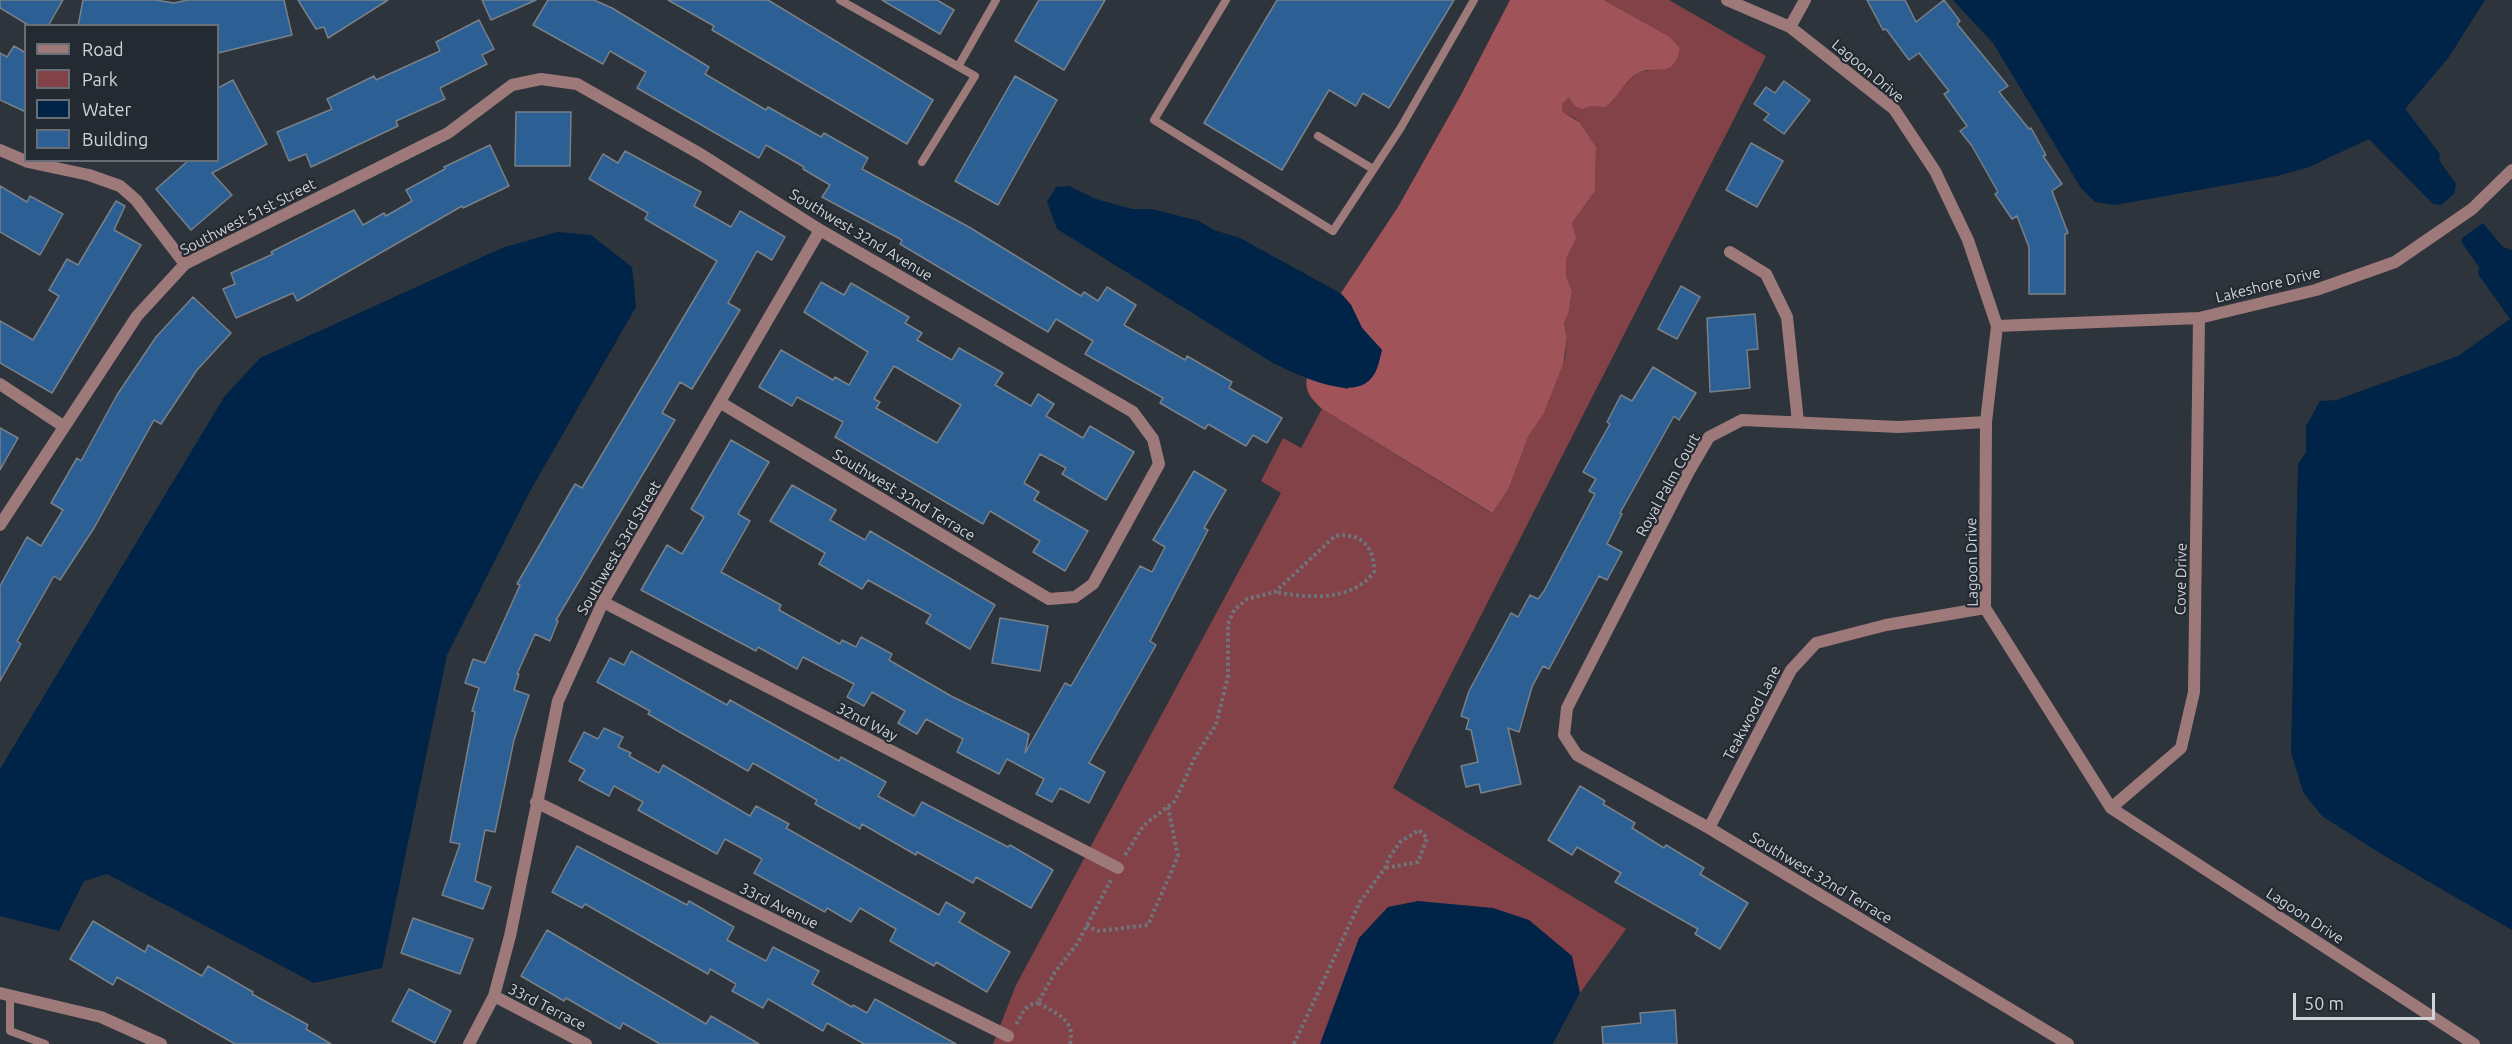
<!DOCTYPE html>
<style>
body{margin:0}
#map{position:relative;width:2512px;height:1044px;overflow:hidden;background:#2e343b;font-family:Ubuntu,sans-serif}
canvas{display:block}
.legend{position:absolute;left:24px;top:24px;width:195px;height:138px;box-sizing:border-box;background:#242a31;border:2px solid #696e74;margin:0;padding:8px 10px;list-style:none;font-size:18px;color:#d1d5d9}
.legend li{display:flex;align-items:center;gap:12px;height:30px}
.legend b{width:30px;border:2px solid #696e74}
.scale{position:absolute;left:2293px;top:993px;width:142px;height:27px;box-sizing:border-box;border:3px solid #d1d5d9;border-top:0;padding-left:8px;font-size:18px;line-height:21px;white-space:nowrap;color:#d1d5d9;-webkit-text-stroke:4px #242a31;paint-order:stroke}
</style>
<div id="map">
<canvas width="2512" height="1044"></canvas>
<ul class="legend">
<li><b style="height:8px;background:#9e797a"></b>Road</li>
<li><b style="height:16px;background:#834247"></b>Park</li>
<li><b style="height:16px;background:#002348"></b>Water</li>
<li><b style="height:16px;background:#2c5f93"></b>Building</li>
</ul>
<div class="scale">50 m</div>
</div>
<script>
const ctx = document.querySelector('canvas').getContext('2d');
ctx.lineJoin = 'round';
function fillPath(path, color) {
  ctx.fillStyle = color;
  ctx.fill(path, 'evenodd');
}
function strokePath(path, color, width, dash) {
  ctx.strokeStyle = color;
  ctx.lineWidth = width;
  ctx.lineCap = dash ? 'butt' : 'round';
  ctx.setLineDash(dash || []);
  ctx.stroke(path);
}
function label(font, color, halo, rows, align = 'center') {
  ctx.font = font + ' Ubuntu,sans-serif';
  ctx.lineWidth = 4.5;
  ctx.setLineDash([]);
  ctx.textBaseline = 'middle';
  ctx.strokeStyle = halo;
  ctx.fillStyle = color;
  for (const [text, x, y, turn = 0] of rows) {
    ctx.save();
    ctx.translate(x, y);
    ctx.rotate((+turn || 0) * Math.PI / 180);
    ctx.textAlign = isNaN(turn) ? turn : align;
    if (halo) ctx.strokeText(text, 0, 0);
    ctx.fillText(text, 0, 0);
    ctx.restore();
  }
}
fillPath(new Path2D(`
 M1604,0H1669L1766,56L1393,788L1626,929L1580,993L1553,1044H993L1016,985L1281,493L1261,481L1283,438L1301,448L1322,409L1491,513L1509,488L1529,435L1547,405L1565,357L1567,338L1564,324L1569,311L1572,291L1566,276V259L1575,236L1572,223L1595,191L1596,148L1576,119L1563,112L1562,104L1567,96C1618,114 1603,101 1638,73C1656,66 1676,75 1680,48L1670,37Z`), '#834247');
fillPath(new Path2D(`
 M1510,0H1604L1670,37L1680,48C1674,82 1653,62 1635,75C1623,84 1617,98 1605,107L1591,106L1582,109L1575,106L1569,97L1562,104L1563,112L1579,122L1596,147L1595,191L1572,223L1576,238L1566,259V276L1572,291L1569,311L1564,324L1567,338L1563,364L1544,413L1529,435L1509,488L1492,513L1322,409C1313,400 1304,392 1307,378L1347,389L1382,350L1362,328L1351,305L1341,293L1398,207L1462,93Z`), '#a05459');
fillPath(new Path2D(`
 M1953,0H2485L2449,57L2405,109L2440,154L2439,160L2456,184L2454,194L2441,205L2433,204L2369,139L2309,167L2277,176L2115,205L2095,202L2081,188L1993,43Z
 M1069,186L1096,199L1132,209H1152L1199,221L1214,230L1240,238L1340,293L1351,305L1362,328L1382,350C1379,362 1377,376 1366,383C1344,398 1294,373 1273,363L1057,229L1047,202L1056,187Z
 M2483,223L2503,247L2512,250V930L2383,855L2322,816L2303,792L2291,752L2298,464L2306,452V426L2320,401L2336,400L2458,356L2510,319L2478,274L2479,267L2462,243V238Z
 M557,232L591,235L632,267L636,307L529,493L447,655L382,968L314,983L107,874L84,881L59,931L0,916V769L224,397L260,358L502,248Z
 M1418,901L1493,908L1529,920L1572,956L1580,993L1553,1044H1320L1359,938L1388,907Z`), '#002348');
const building = new Path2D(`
 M0,0H63L48,26H30L0,8Z
 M83,0H156L174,3L187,0H284L292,35L218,53V26H78Z
 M298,0H388L328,38L324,27L316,29Z
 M482,0H536L491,20Z
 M548,0H594L612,8L709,67L705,74L766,110L768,107L821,137L824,133L868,158L862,169L969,227L1081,296L1084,292L1098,301L1107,287L1136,305L1124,325L1185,360L1187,356L1232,382L1229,388L1282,418L1267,443L1253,435L1246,446L1208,424L1205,429L1160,403L1163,398L1085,354L1093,341L1056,319L1048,332L900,244L902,240L822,197L830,185L803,169L804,167L766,145L759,158L637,88L646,72L610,51L603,64L533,25Z
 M668,0H768L933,100L907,144L712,30L714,26Z
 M882,0H937L954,10L940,34Z
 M1039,0H1105L1064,70L1015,41Z
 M1277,0H1454L1389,108L1363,93L1356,106L1329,90L1282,170L1204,123Z
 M1867,0H1905L1916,22L1944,0L1960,21L1957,24L2008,86L1999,92L2029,129L2031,128L2046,155L2043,156L2062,184L2052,191L2068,233L2065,234V294H2029V247L2017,216L2012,219L1995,194L1998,192L1972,146L1960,131L1967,126L1944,94L1949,91L1919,53L1909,60L1886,29L1883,30Z
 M479,20L494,49L482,55L487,64L440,88L445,99L396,121L398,126L311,167L306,154L289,161L277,132L332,109L327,99L374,76L376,80L440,51L436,42Z
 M14,46L26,53V112L0,100V53L7,57Z
 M1015,76L1057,100L998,205L955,181Z
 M233,80L267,144L212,173L232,195L191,230L156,189L189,160H218V88Z
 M1784,81L1810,100L1784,134L1764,120L1769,114L1754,104L1766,87L1775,93Z
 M516,112H571L570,166H515Z
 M1751,143L1783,161L1757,207L1726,190Z
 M490,145L509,186L463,208L462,206L297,301L293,293L236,318L223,289L235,284L231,273L273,254L271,252L354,210L363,225L384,213L386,216L412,201L406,190L445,169L444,167Z
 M625,151L701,192L694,206L731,227L740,211L785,237L772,260L757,251L728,303L740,310L692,389L680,382L662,413L675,420L556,620L558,621L550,641L535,634L517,674H519L514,690L529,695L514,740L495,832L485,830L475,881L491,887L483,909L442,895L460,844L450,842L475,712L472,711L479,688L465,683L473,659L485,663L520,585L517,584L575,484L582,488L717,261L645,219L648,213L589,179L603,154L618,163Z
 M0,186L27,202L30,196L63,214L40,255L0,232Z
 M116,201L125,206L114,230L141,245L52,393L0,363V321L33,340L59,296L49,290L67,259L78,265Z
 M821,282L844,295L851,283L909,317L905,323L922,333L917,340L952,360L959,348L1003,373L995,385L1031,406L1038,394L1054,404L1046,416L1083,438L1090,426L1134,452L1106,500L1062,474L1066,468L1040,454L1024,483L1039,492L1034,500L1088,531L1065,571L1033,552L1040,541L990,511L983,524L835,437L843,422L797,397L792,406L759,387L781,350L833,380L835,377L849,385L868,352L804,312ZM894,366L961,405L937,443L876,408L880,402L874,399Z
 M1681,286L1700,297L1677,339L1658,329Z
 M193,297L231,333L197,370L161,424L154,420L94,528L60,580L54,576L17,641L21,644L0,681V586L27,537L41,546L63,510L51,503L77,458L81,461L117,395L156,337Z
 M1755,314L1758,349L1747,350L1750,388L1710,392L1707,318Z
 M1653,367L1696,393L1679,420L1674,416L1620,513L1622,514L1607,544L1622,552L1607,580L1599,576L1549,669L1543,666L1532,687L1519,732L1508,728L1521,784L1481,793L1479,784L1466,787L1461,766L1478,762L1471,730L1466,729L1469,719L1461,716L1469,691L1511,613L1518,617L1530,595L1538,599L1544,591L1595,494L1589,491L1596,479L1583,472L1610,424L1607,422L1621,395L1632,401Z
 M0,428L18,438L0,470Z
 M731,440L769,462L738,514L750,521L721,572L781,605L779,610L840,644L842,640L856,647L861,637L892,654L889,660L951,696L1029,734L1025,753L1065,683L1071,686L1140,566L1152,572L1165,547L1153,540L1194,471L1226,490L1204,528L1208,530L1150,641L1156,645L1089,763L1105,772L1089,803L1060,788L1052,802L1036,794L1044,779L1007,759L999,774L957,752L963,739L926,719L917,734L898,723L905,711L872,692L864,706L847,697L854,684L803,657L797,669L758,647L756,651L641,590L667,545L682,554L704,517L691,509Z
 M792,485L836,510L830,520L865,540L870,531L995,605L970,649L926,623L931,615L868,580L862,589L819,564L825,553L770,521Z
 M1000,618L1048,626L1040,671L992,663Z
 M631,651L727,705L730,700L839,761L841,757L886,782L878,796L914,816L922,802L1008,847L1010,845L1053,870L1031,908L976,877L973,883L917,852L916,855L862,824L860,829L815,804L817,800L753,763L748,771L648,714L650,711L597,682L610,658L624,665Z
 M604,728L623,737L618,747L631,753L629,756L659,773L663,765L750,816L756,806L789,824L786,828L939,915L946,902L965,913L959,922L1010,952L987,992L936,962L934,966L890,941L896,929L860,908L851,922L827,908L825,912L754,873L762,859L725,839L717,854L638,810L643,802L614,786L609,796L579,780L585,770L569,761L584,732L598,739Z
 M1580,786L1605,801L1603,804L1635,823L1632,828L1664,848L1666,845L1704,868L1700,874L1748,903L1720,949L1695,934L1698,929L1615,882L1621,873L1577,847L1572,855L1548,840Z
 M577,846L687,905L689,901L734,927L727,940L766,961L773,947L819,971L812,984L852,1007L853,1005L867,1013L875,999L956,1044H864L827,1023L823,1031L768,999L763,1008L732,991L736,984L710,969L708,974L585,904L582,908L552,892Z
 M413,918L473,939L460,974L401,953Z
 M93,921L145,952L148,945L202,976L208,966L253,992L252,994L308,1025L306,1029L331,1044H235L117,977L113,985L70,959Z
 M547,930L706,1024L711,1016L759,1044H660L623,1023L620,1029L566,998L564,1001L521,976Z
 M409,989L451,1011L435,1043L392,1021Z
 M1675,1010L1677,1044H1603L1602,1027L1641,1023L1640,1013Z`);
fillPath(building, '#2c5f93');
strokePath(building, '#788088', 1.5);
strokePath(new Path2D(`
 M1125,855L1144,825L1175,801L1195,757L1216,725L1228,676V624L1234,610L1247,599L1275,592L1335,536C1361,532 1375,547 1374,572C1352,602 1308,598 1275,592
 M1086,926L1098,931L1148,925L1178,856L1168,807
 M1016,1024C1022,1014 1026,1003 1038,1003
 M1070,1044C1076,1020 1056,1013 1038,1003L1055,972L1077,944L1111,880
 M1294,1044L1360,902L1385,868L1389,858L1400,842L1419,830L1427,838L1418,862L1385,868`), '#6f747a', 4, [3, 3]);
strokePath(new Path2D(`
 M840,0L975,76L922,162
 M1226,0L1154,120L1333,231L1400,129L1474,0
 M959,65L996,0
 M1318,136L1373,169
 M10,995V1031L45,1044`), '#9e797a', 8);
strokePath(new Path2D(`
 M1727,0L1790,27L1894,109L1935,171L1968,240L1997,326L1986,422L1985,608L2111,808L2474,1044
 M1790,27L1805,0
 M0,150L28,162L89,175L120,186L136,200L185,264
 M1730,252L1766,274L1787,317L1798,422
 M1997,326L2199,318L2316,290L2395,262L2472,209L2512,170
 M0,384L63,426
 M1986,422L1899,427L1742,420L1709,437L1688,473L1567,708L1564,735L1577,755L1709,828L2068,1044
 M0,525L137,316L185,264L448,133L512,85L541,79L577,84L702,155L820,230L1133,412L1153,439L1159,464L1093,584L1075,597L1049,599L721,403
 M603,602L1118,868
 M536,802L1008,1036
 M2111,808L2181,748L2194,692L2199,318
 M1709,828L1791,670L1816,643L1886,625L1985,608
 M0,993L101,1017L161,1044
 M494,996L586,1044
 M469,1044L494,996L510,936L558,701L603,602L820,230`), '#9e797a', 12);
label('15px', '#d1d5d9', '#242a31', [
 ["Lagoon Drive",1868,71,40],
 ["Southwest 51st Street",248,217,-27],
 ["Southwest 32nd Avenue",861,235,31],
 ["Lakeshore Drive",2268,285,-14],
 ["Royal Palm Court",1668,485,-61],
 ["Southwest 32nd Terrace",904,495,31],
 ["Southwest 53rd Street",619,548,-60],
 ["Lagoon Drive",1972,562,-91],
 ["Cove Drive",2181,579,-89],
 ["Teakwood Lane",1752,713,-62],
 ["32nd Way",867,722,27],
 ["Southwest 32nd Terrace",1821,878,31],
 ["33rd Avenue",779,906,26],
 ["Lagoon Drive",2305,916,33],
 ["33rd Terrace",547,1007,27]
]);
</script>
